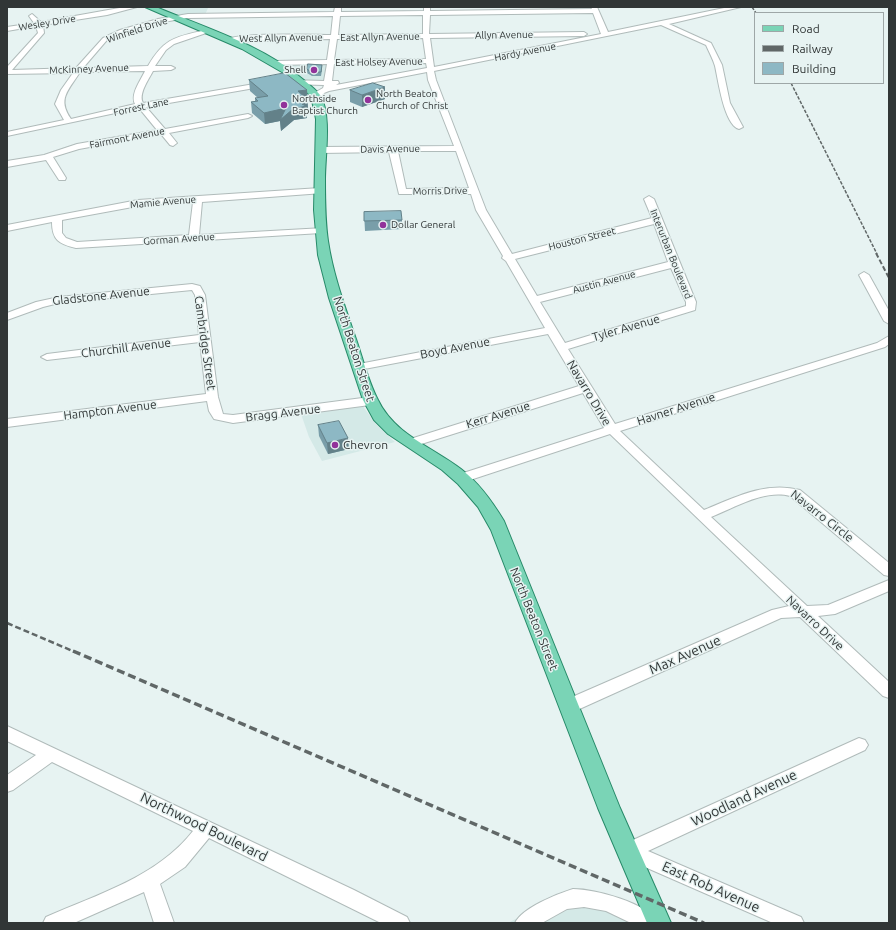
<!DOCTYPE html>
<style>
body{margin:0}
#map{position:relative;width:896px;height:930px;overflow:hidden;background:#e7f3f2;font-family:Ubuntu,sans-serif}
canvas{display:block}
.frame{position:absolute;inset:0;border:8px solid #313636;pointer-events:none}
.legend{position:absolute;left:754px;top:12px;width:130px;height:72px;box-sizing:border-box;background:#e7f3f2;border:1px solid #9ea7a7;margin:0;padding:5px 7px;list-style:none;font-size:12px;color:#313636}
.legend li{display:flex;align-items:center;gap:8px;height:20px}
.legend b{width:20px;border:1px solid #9ea7a7}
</style>
<div id="map">
<canvas width="896" height="930"></canvas>
<div class="frame"></div>
<ul class="legend">
<li><b style="height:5px;background:#7ad4b6"></b>Road</li>
<li><b style="height:5px;background:#606767"></b>Railway</li>
<li><b style="height:11px;background:#8db8c4"></b>Building</li>
</ul>
</div>
<script>
const ctx = document.querySelector('canvas').getContext('2d');
ctx.lineJoin = 'round';
function fillPath(path, color) {
  ctx.fillStyle = color;
  ctx.fill(path, 'evenodd');
}
function strokePath(path, color, width, dash) {
  ctx.strokeStyle = color;
  ctx.lineWidth = width;
  ctx.lineCap = dash ? 'butt' : 'round';
  ctx.setLineDash(dash || []);
  ctx.stroke(path);
}
function label(font, color, halo, rows, align = 'center') {
  ctx.font = font + ' Ubuntu,sans-serif';
  ctx.lineWidth = 3;
  ctx.setLineDash([]);
  ctx.textBaseline = 'middle';
  ctx.strokeStyle = halo;
  ctx.fillStyle = color;
  for (const [text, x, y, turn = 0] of rows) {
    ctx.save();
    ctx.translate(x, y);
    ctx.rotate((+turn || 0) * Math.PI / 180);
    ctx.textAlign = isNaN(turn) ? turn : align;
    if (halo) ctx.strokeText(text, 0, 0);
    ctx.fillText(text, 0, 0);
    ctx.restore();
  }
}
fillPath(new Path2D(`
 M158,7H213L208,8L205,15H180Z
 M327,63L324,81L303,80L279,64Z
 M362,405L376,424L395,442L322,461L309,437L301,414Z
 M574,894L646,923H508L557,897Z`), '#d4e9e7');
const minor = new Path2D(`
 M125,7H137L107,15L43,25L44,33L12,70L76,68L103,38L120,30L158,19L188,14L334,12L335,7H341V12L424,11V7H430V11L592,9L591,7H597L608,32L729,7H741L669,24L711,43L722,65L730,103L743,127L739,129C724,125 718,79 715,66C713,59 709,52 706,45L661,25L434,71L436,80L486,210L512,254L652,218L644,199L649,196L654,199L696,302L695,310L568,349L615,424L877,343L889,336V344L885,347L620,431L704,510C735,497 766,481 800,490L889,563V576L884,575L790,496C764,489 734,508 711,517L807,606L828,605L889,580V591L835,614L818,616L889,682V698L883,696L800,617L781,618L575,711L569,712L563,711L561,706L563,701L772,610L789,606L610,434L467,481H457L455,478L457,475L604,428L583,393L415,446H407L405,443L407,440L579,386L548,334L359,370L353,367L359,364L545,328L506,261L502,258L503,256L476,210L471,194H399L389,152L320,153L316,150L320,147L454,146L428,80L427,72L329,91L324,93L322,101L318,103L314,101L316,92L323,88L324,85L289,84L285,82L289,80L324,81L327,64L274,65L270,63L274,61L327,60L330,39L229,42L226,40C235,32 314,35 331,35L333,16L188,18L169,21L136,29L107,40L83,68L148,66C165,36 178,37 209,29L212,31L174,44L166,50L155,66H171L175,68L171,70L153,71C149,79 138,94 143,103L266,82L270,84L266,86L146,107L165,129L248,114L252,116L248,118L169,133L177,143L173,146L170,145L161,134L79,149L53,157L66,178L65,180H59L46,160L7,167V161L44,155L77,144L157,130L139,108L7,136V132L64,120L55,104L61,90L73,73L7,74V67L38,33L36,26L7,31V27L34,23L29,16L32,14L41,22ZM593,13L601,34L434,67L430,38L584,36L587,34L584,32L429,34L430,15ZM423,15V34L338,35L340,16ZM423,38L426,59L334,60L337,39ZM426,63L427,68L336,85L339,83L338,81H332L334,64ZM145,71C141,80 130,94 135,104L71,119C57,99 68,91 80,72ZM398,151H456L469,188L406,189ZM654,224L668,262L537,296L515,259ZM671,268L686,302V306L565,343L540,302Z
 M320,188L323,189V193L202,202L199,235L324,228L326,230L324,232L321,233L76,248C59,244 52,240 52,222L7,231V225L138,200ZM193,202L189,235L77,242L66,238L62,233V220L138,206Z
 M864,272L869,275L889,311V324L884,321L859,275Z
 M192,284L200,286L205,295L218,397L223,414L233,415L370,397L376,401L370,405L233,423L214,419L209,411L207,401L7,427V419L206,394L200,342L47,360L41,357L47,354L199,335L195,295L192,290L59,303L43,307L7,320V313L36,302L59,297Z
 M7,726L354,890L407,917L410,923H381L209,838L185,867L160,884L174,923H154L144,892L74,923H43L46,917C98,894 157,877 193,831L52,762L13,790L7,792V775L36,755L7,741Z
 M859,738L865,740L868,745L865,750L648,851L801,917L804,923H773L622,857L620,851L622,845Z
 M573,889C594,889 649,903 658,923H631L606,911L584,907L567,909L542,923H515C522,908 557,894 573,889Z`);
const major = new Path2D(`
 M145,7H156C206,28 263,45 305,81C310,85 316,90 320,95C332,114 325,157 325,179C325,200 325,220 328,241C333,275 345,307 356,339C363,359 368,381 378,400C394,434 432,447 461,469C479,483 492,501 504,521L620,808L671,923H647L598,808L491,530L478,507L458,484L442,470L388,434L374,420L363,400L329,298L318,255L314,210L316,119L311,96L287,75L242,49Z`);
strokePath(minor, '#b0bbba', 2);
strokePath(major, '#278a69', 2);
fillPath(minor, '#fff');
fillPath(major, '#7ad4b6');
strokePath(new Path2D(`
 M752,7L756,13
 M791,83L877,254`), '#606767', 1.5, [3.5, 1.5]);
strokePath(new Path2D(`
 M876,253L889,278`), '#606767', 2, [5, 2.5]);
strokePath(new Path2D(`
 M7,623L75,652`), '#606767', 2.5, [6, 3]);
strokePath(new Path2D(`
 M73,651L704,923`), '#606767', 3.5, [8, 4]);
fillPath(new Path2D(`
 M322,65V70L321,76H312L307,73V69Z
 M249,80L307,90L308,110V114H306L307,118L294,120L281,131L280,121L265,124L252,113L251,102L255,101V98H258L250,91Z
 M350,90L385,99L362,107L350,102Z
 M364,212L402,220V229L365,231Z
 M318,425L349,449L328,454L319,436Z`), '#799ea9');
fillPath(new Path2D(`
 M385,87V99L362,107V95Z
 M307,90L308,110V114H306L307,118L294,120L281,131L280,121L265,124L264,113L298,91Z
 M348,438L349,449L328,454L327,443Z`), '#638189');
const building = new Path2D(`
 M308,64L322,65L321,72H311L307,69Z
 M285,73L307,90L298,91L307,99H303L307,103L302,104L306,106L293,109L280,120L286,108L264,113L251,102L258,101L255,98L268,96L249,80Z
 M373,83L385,87L362,95L350,90Z
 M401,211L402,220L364,221V212Z
 M339,421L348,438L327,443L318,425Z`);
fillPath(building, '#8db8c4');
strokePath(building, '#638189', 1);
for (const [x, y, r, color] of [
 [314,70,4,"#92329a"],
 [368,100,4,"#92329a"],
 [284,105,4,"#92329a"],
 [383,225,4,"#92329a"],
 [335,445,4,"#92329a"]
]) {
  const dot = new Path2D();
  dot.arc(x, y, r, 0, 2 * Math.PI);
  ctx.fillStyle = color;
  ctx.fill(dot);
  strokePath(dot, '#e7f3f2', 1.5);
}
label('10px', '#313636', '#e7f3f2', [
 ["Wesley Drive",47,23,-9],
 ["Winfield Drive",137,30,-18],
 ["Allyn Avenue",504,35,-1],
 ["East Allyn Avenue",380,37,-1],
 ["West Allyn Avenue",281,38,-1],
 ["Hardy Avenue",525,52,-11],
 ["East Holsey Avenue",379,62,-1],
 ["McKinney Avenue",89,69,-2],
 ["Forrest Lane",141,107,-12],
 ["Fairmont Avenue",127,138,-11],
 ["Davis Avenue",390,149,-1],
 ["Morris Drive",440,191,-1],
 ["Mamie Avenue",163,202,-5],
 ["Gorman Avenue",179,239,-4],
 ["Houston Street",582,239,-14],
 ["Interurban Boulevard",671,254,68],
 ["Austin Avenue",604,282,-15]
]);
label('10px', '#313636', '#e7f3f2', [
 ["Shell",306,70,"right"],
 ["North Beaton",376,94],
 ["Church of Christ",376,106],
 ["Northside",292,99],
 ["Baptist Church",292,111],
 ["Dollar General",391,225]
], 'left');
label('12px', '#313636', '#e7f3f2', [
 ["Gladstone Avenue",101,296,-6],
 ["Tyler Avenue",626,328,-16],
 ["Cambridge Street",205,343,82],
 ["Churchill Avenue",126,348,-7],
 ["Boyd Avenue",455,348,-11],
 ["North Beaton Street",354,349,72],
 ["Navarro Drive",589,393,59],
 ["Havner Avenue",676,409,-18],
 ["Hampton Avenue",110,410,-7],
 ["Bragg Avenue",283,413,-7],
 ["Kerr Avenue",498,415,-17],
 ["Navarro Circle",822,516,38],
 ["North Beaton Street",534,619,68],
 ["Navarro Drive",815,623,43]
]);
label('12px', '#313636', '#e7f3f2', [
 ["Chevron",343,445]
], 'left');
label('14px', '#313636', '#e7f3f2', [
 ["Max Avenue",685,655,-24],
 ["Woodland Avenue",744,798,-25],
 ["Northwood Boulevard",204,827,26],
 ["East Rob Avenue",711,887,24]
]);
</script>
